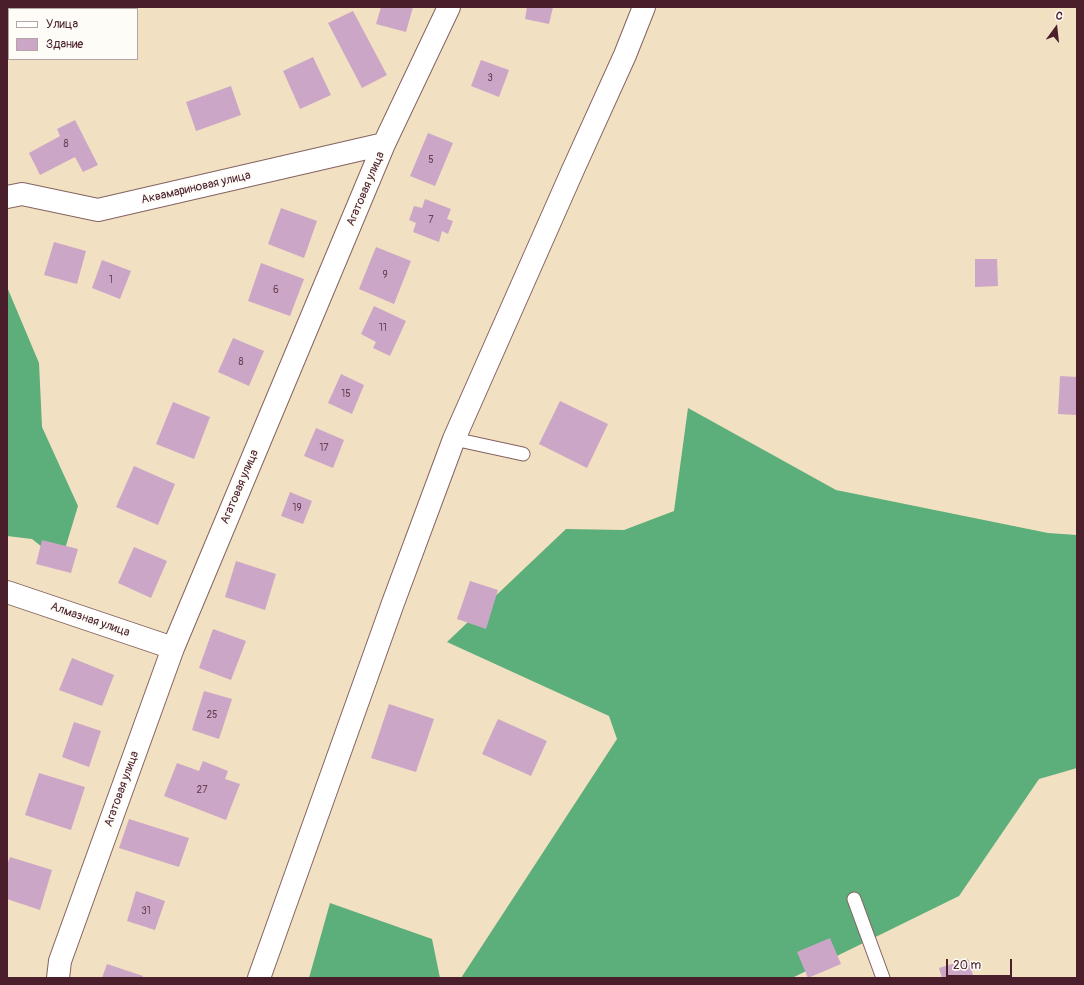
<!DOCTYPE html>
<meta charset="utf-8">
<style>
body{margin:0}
#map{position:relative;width:1084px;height:985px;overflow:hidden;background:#f1e0c1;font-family:Pangolin,sans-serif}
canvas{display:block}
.frame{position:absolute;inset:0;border:8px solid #4a1f2b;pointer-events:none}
.legend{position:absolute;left:8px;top:8px;width:130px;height:52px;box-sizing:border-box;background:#fdfcf7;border:1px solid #b5a4a5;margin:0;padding:5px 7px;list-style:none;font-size:12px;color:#4a1f2b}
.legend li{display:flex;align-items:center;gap:8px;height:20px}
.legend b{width:20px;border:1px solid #b5a4a5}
.north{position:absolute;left:1036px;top:8px;width:40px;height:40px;-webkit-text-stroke:3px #fdfcf7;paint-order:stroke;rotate:15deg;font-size:11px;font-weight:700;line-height:16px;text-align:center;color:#4a1f2b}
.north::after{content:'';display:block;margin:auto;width:14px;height:18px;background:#4a1f2b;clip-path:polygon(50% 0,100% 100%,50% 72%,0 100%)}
.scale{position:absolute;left:946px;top:959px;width:66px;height:18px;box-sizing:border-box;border:2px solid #4a1f2b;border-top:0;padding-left:5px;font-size:12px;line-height:14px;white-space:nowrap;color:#4a1f2b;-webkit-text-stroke:3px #fdfcf7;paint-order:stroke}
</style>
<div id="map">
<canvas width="1084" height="985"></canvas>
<div class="frame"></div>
<ul class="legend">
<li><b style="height:5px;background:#fff"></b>Улица</li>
<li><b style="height:11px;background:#cca6c7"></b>Здание</li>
</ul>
<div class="north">С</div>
<div class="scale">20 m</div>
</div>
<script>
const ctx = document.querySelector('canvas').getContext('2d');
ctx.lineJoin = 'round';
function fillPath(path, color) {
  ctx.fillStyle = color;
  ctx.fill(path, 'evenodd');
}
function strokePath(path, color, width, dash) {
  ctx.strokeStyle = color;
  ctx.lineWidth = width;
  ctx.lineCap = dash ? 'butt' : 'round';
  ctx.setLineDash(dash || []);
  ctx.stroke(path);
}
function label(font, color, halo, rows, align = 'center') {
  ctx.font = font + ' Pangolin,sans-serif';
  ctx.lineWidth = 4;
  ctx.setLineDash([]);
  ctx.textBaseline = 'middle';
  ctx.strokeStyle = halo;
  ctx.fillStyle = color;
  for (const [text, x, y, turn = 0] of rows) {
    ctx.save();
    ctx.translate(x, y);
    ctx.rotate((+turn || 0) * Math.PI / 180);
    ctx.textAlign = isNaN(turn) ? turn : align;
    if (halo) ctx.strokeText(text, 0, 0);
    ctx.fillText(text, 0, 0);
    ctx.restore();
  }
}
fillPath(new Path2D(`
 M7,287L39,363L42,427L78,506L61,562L32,539L7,536Z
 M688,408L836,490L1048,533L1077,535V768L1039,779L959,896L792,978H461L617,739L609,716L447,642L566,529L624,530L674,511Z
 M330,903L432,939L440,978H309Z`), '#5cae7a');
fillPath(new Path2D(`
 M13,7H49L45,9H14Z
 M381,7H413L406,32L376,24Z
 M527,7H553L549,24L525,19Z
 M353,11L387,75L362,88L328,23Z
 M313,57L331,95L300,109L283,71Z
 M481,60L509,70L499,97L471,86Z
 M231,86L241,115L196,131L186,102Z
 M75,120L98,165L83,172L75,157L40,175L29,153L60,136L57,129Z
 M428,133L453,143L435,186L410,176Z
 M425,199L451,209L447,219L453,221L448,234L442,231L439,242L413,232L416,223L409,220L414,206L422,208Z
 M281,208L317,221L304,258L268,244Z
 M54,242L86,251L77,284L44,275Z
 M376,247L411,261L394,304L359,289Z
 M975,259H997L998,286L975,287Z
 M102,260L131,271L120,299L92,288Z
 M261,263L304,279L290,316L248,301Z
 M374,306L406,321L390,356L373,348L376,342L361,334Z
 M233,338L264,351L249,386L218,372Z
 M341,374L364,385L352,414L328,403Z
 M1060,376L1077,377V415L1058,414Z
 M560,401L608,424L587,468L539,444Z
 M173,402L210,417L194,459L156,444Z
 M316,428L344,440L333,468L304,456Z
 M134,466L175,484L158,525L116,507Z
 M290,492L312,501L303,524L281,516Z
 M42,540L78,549L71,573L36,564Z
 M134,547L167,561L151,598L118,583Z
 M236,561L276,574L265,610L225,597Z
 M470,581L498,590L486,629L457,619Z
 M213,629L246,641L231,680L199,668Z
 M72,658L114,675L102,706L59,690Z
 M204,691L232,699L219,739L192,730Z
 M389,704L434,719L416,772L371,758Z
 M498,719L547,741L531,776L482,754Z
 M74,722L101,731L89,767L62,757Z
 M203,761L228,771L225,779L240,784L226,820L164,796L177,763L199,771Z
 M39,773L85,787L71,830L25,815Z
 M129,819L189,838L179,867L119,848Z
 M10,857L52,870L40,910L7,899V865Z
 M136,891L165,901L155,930L127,921Z
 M830,938L841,964L808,978L797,952Z
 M968,959L974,978H942L939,968Z
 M107,964L143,976L142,978H102Z`), '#cca6c7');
const service = new Path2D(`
 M454,439L523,454
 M854,899L883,978`);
const minor = new Path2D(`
 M7,197L22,194L98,210L384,144
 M7,592L173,648
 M58,978L60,961L173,648L384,144L449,7`);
const tertiary = new Path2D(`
 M259,978L393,603L454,439L572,172L625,55L644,7`);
strokePath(service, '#846360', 15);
strokePath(minor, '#846360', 24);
strokePath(tertiary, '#846360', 24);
strokePath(service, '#fff', 13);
strokePath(minor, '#fff', 22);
strokePath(tertiary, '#fff', 22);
label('10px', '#6a4152', null, [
 ["3",490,78],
 ["8",66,144],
 ["5",431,160],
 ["7",431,220],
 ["9",385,275],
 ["1",111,280],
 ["6",276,290],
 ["11",383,328],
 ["8",241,362],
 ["15",346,394],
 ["17",324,448],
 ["19",297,508],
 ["25",212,715],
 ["27",202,790],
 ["31",146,911]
]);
label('12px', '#4a1f2b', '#fdfcf7', [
 ["Аквамариновая улица",196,188,-13],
 ["Агатовая улица",366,189,-67],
 ["Агатовая улица",240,487,-67],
 ["Алмазная улица",90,620,19],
 ["Агатовая улица",122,789,-70]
]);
</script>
